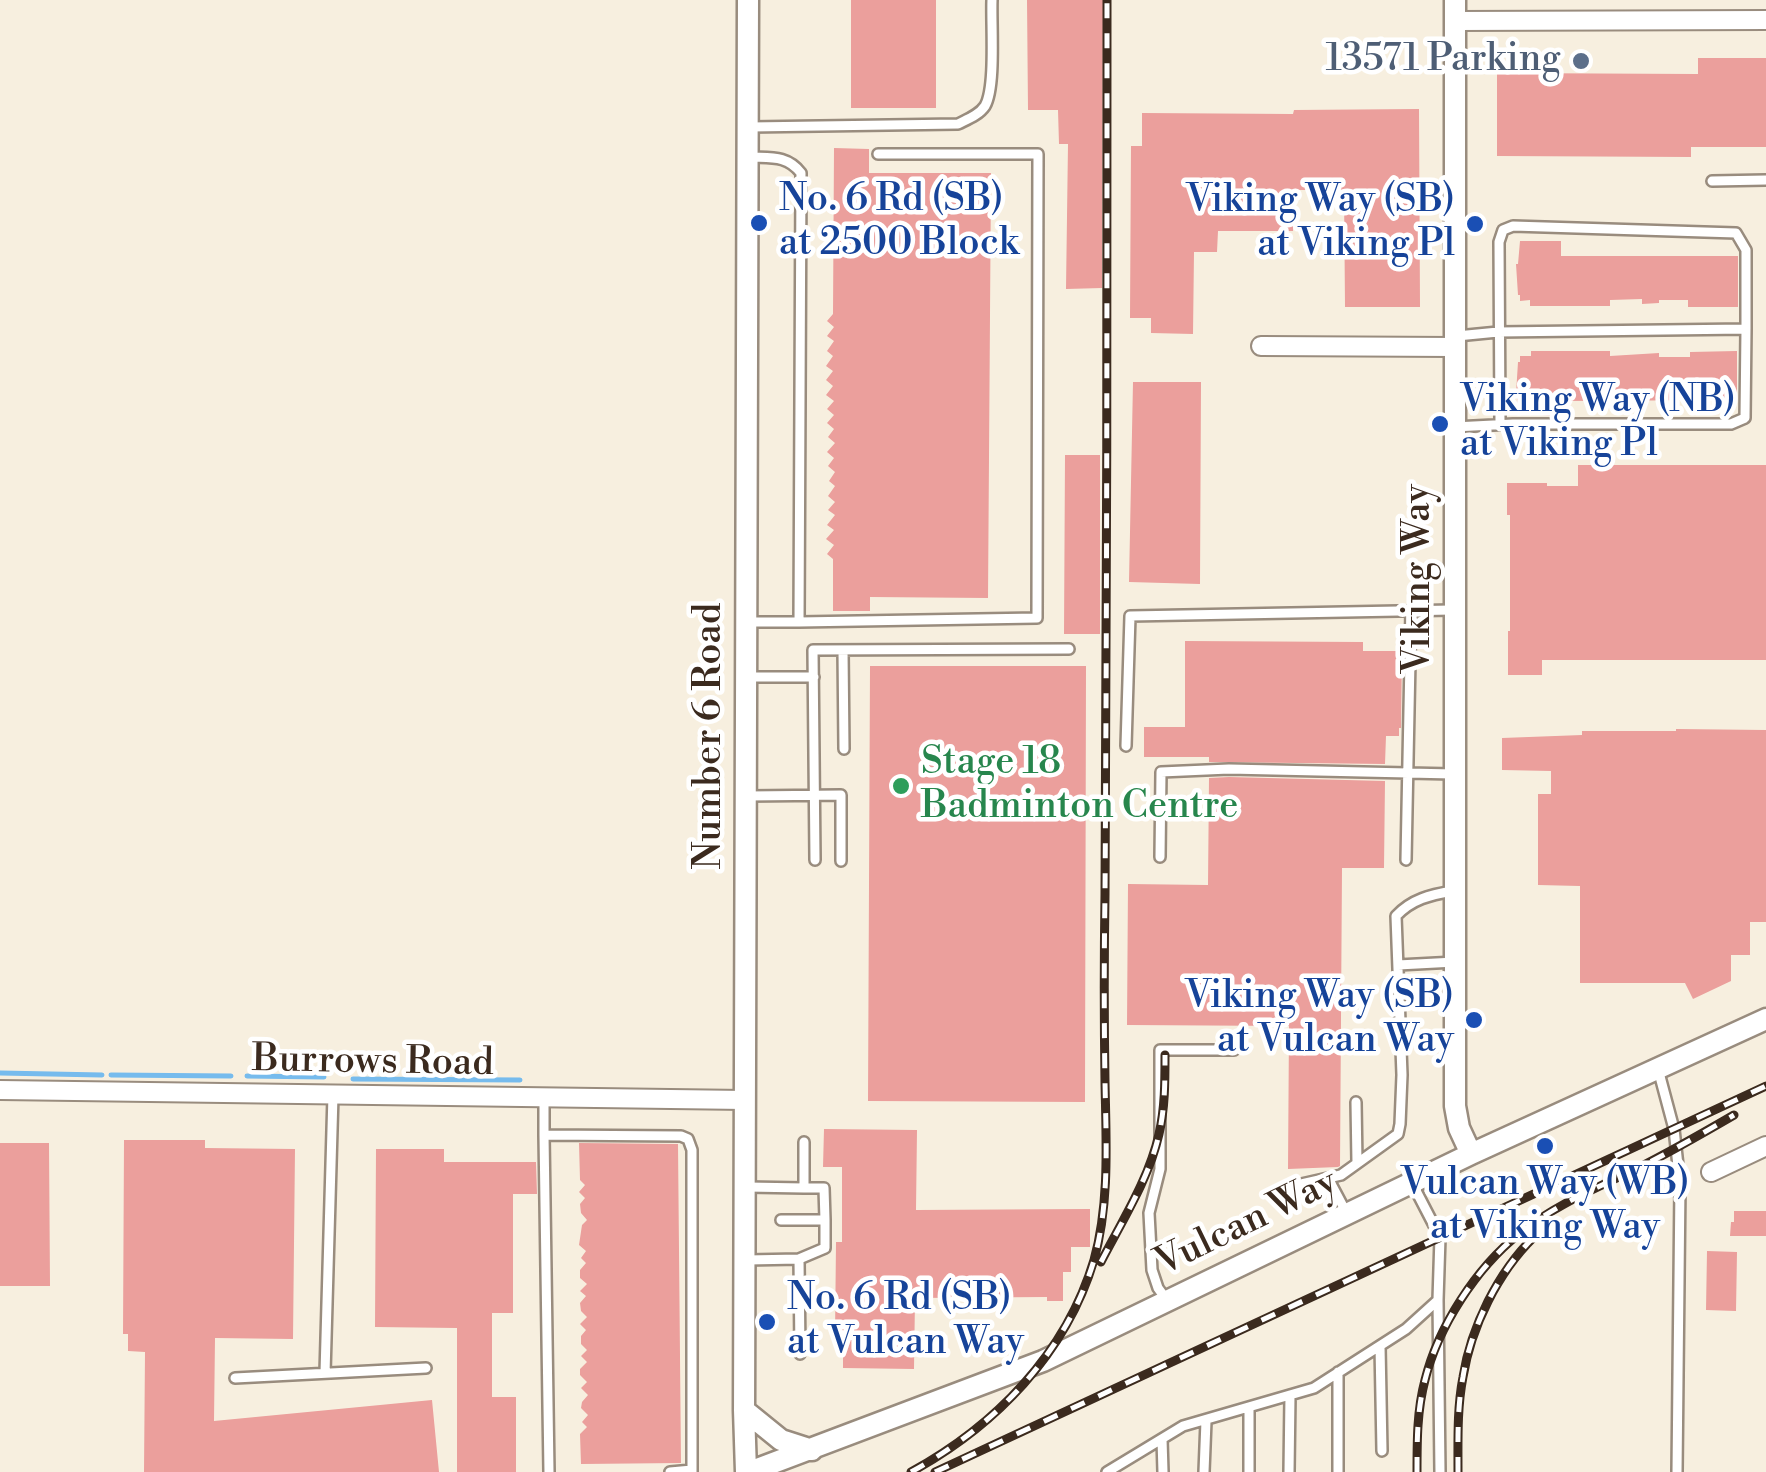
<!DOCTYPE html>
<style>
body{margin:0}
canvas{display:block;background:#f7efdf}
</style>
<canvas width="1766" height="1472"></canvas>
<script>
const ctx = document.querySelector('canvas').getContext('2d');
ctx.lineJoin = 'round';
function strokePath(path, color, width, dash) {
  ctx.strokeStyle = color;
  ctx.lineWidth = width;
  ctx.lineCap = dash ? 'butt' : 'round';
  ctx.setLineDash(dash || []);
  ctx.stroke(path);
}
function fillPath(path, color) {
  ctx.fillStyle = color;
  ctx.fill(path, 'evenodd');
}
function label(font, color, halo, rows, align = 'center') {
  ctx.font = font + ' "Libre Bodoni",serif';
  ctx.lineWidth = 9;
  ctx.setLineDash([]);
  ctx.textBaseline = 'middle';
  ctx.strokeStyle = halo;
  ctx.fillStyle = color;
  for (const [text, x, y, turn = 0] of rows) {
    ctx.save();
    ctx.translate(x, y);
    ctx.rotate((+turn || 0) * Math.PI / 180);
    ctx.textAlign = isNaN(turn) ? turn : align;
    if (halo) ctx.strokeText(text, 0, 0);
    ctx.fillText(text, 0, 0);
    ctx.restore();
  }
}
strokePath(new Path2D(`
 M0,1073L102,1075
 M111,1075L231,1076
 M247,1076L324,1077
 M353,1079L520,1080`), '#76bbed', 5);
fillPath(new Path2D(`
 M851,0H936V108H851Z
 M1027,0H1103L1102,288L1066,289L1068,144H1059L1058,110H1028Z
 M1698,58H1766V147H1691V157L1497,156V73L1698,74Z
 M1419,109L1420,307H1345L1344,190H1293V231H1218L1217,252H1194L1193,334L1151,333V318H1130L1131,146H1142V113L1293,114L1294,110Z
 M834,148L869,149V173H991L988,598L870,597V611H833V559L827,554L834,545L826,539L834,530L827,525L835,515L828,510L835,502L828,496L835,486L829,481L835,472L828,466L834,458L827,452L835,443L828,437L834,429L827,423L834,415L827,409L834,401L826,395L833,386L826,380L833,371L826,366L833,356L827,351L834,341L827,336L834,327L827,321L833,314Z
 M1520,241H1561V256H1738V307H1688V300H1659V303L1642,304V299L1610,300V306H1530V300L1520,301V295H1518L1516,264H1518Z
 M1531,351H1610V356L1659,353V357H1690V352L1737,351V400L1562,401V416L1520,414L1516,394L1518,362H1520V356H1531Z
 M1133,382H1201L1200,584L1129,582Z
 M1065,455H1100V634H1064Z
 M1578,465H1766V660H1542V675H1508V631H1510V515H1507V483H1547V486H1578Z
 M1185,641L1363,642V651H1402L1401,728H1399V736H1386L1385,764L1209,762V757H1144V727H1185Z
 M870,666H1086L1085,1102L868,1101Z
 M1676,729L1766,730V922H1750V955H1731V981L1693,999L1685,983H1580V886L1538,885V794H1551V771L1502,770V738L1582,735V731H1676Z
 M1229,777L1385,781L1384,868H1342L1340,1166L1338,1167L1288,1169L1289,1026L1127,1025L1128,884L1208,885L1209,778Z
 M824,1129L917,1130L916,1210L1090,1209V1247H1071V1272H1063V1301H1047V1297L915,1298L914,1369L843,1368V1336H835L836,1242H842V1167H823Z
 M124,1140H205V1148L295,1149L293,1339L215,1338L214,1421L432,1400L439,1472H144L145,1352L128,1351V1334H123Z
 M0,1143H49L50,1286H0Z
 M579,1143L678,1144L681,1463L581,1464L580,1434L587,1427L582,1422L588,1415L581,1408L582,1402L588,1395L581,1388L587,1382L580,1375V1369L587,1362L581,1356L587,1350L581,1344V1336L586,1330L580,1324L587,1317L581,1311L580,1303L586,1296L580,1291L587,1284L580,1278V1270L586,1263L581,1258L586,1251L579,1245L582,1225L587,1220L581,1213L580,1204L585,1198L579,1192L585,1185L580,1180Z
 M376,1149H444V1162H536L537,1194H513V1313H492V1397H516V1472H457V1328L375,1327Z
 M1734,1211H1766V1236H1730L1731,1222H1734Z
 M1707,1251L1737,1252L1736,1311L1706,1310Z`), '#eb9f9c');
const service = new Path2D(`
 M750,127L958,124C968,119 979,115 985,106C996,87 991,24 992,0
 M1712,181L1766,180
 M1500,425L1499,242L1503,230L1513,226L1736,233L1746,250V329
 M1454,427L1513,424H1731L1745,418L1746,329L1498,332L1457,336
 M746,622H799L801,173C787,155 771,158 750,157
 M799,622L1037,618L1038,154H878
 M843,650L844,749
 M748,677H814
 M1126,746L1130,616L1452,610
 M748,796L841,795V861
 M1160,857L1161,772L1229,769L1453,774
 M815,860L813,650L1069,649
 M1406,860L1411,610
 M1398,965L1455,962
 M1658,1069L1674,1129L1680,1184L1677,1472
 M544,1098V1135L681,1136L688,1139L692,1150V1472
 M1356,1102L1357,1163
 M544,1135L549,1472
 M1328,1178L1346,1212
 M1412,1183L1440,1237L1438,1300L1440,1472
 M747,1187L804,1188V1142
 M1288,1187L1341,1175L1398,1134L1400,1124L1402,1075L1396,916C1412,899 1430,895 1453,891
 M804,1188H824L825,1220
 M781,1220H825V1248L799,1259
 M747,1260L799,1259L800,1354
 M1166,1299L1158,1288L1152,1270L1149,1213L1160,1169V1050H1234
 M1380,1346L1382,1451
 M325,1373L333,1095
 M235,1378L426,1368
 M1249,1407V1472
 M1162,1439L1163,1472
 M670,1472L692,1470
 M1107,1472L1183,1426L1314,1388L1406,1329L1438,1300
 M1204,1472L1206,1421
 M1289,1472L1290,1395
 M1338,1472V1372`);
const minor = new Path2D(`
 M1455,21L1766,20
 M1261,346L1454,347
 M0,1090L745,1100
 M1711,1172L1766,1146`);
const tertiary = new Path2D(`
 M1455,0V1106L1459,1128L1471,1154
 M744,1410L781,1440L812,1450
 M746,1472L744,1410L748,0
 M749,1472L1043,1361L1471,1154L1766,1019`);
strokePath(service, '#998c7e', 14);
strokePath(minor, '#998c7e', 22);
strokePath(tertiary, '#998c7e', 25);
strokePath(service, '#fff', 9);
strokePath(minor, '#fff', 18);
strokePath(tertiary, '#fff', 20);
const rail = new Path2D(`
 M1101,1262C1122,1221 1149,1179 1159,1134C1165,1108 1165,1082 1165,1055
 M911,1472C995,1426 1066,1354 1094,1260C1110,1202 1106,1140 1105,1082C1104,1019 1104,957 1105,895C1107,597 1107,298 1107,0
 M935,1472L1766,1086
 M1417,1472C1417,1441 1417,1410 1425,1380C1438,1327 1476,1268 1519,1234C1554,1205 1599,1187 1640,1167C1672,1151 1703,1133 1734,1115
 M1458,1472C1458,1440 1457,1408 1463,1377C1471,1327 1498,1272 1534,1237`);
strokePath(rail, '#3b2a1e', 9);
strokePath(rail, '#fff', 5, [15]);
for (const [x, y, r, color] of [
 [1581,61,10,"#5c6f8a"],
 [759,223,10,"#1a4fb4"],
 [1475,224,10,"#1a4fb4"],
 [1440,424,10,"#1a4fb4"],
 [901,786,10,"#2e9e5b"],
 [1474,1020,10,"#1a4fb4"],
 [1545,1146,10,"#1a4fb4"],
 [767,1322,10,"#1a4fb4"]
]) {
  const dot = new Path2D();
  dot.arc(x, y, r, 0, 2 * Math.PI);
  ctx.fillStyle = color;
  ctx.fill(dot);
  strokePath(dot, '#fff', 4);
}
label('38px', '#4e5e75', '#fff', [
 ["13571 Parking",1561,61]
], 'right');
label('38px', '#164399', '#fff', [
 ["No. 6 Rd (SB)",779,201],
 ["at 2500 Block",779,245],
 ["Viking Way (SB)",1455,202,"right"],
 ["at Viking Pl",1455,246,"right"],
 ["Viking Way (NB)",1460,402],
 ["at Viking Pl",1460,446],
 ["Viking Way (SB)",1454,998,"right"],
 ["at Vulcan Way",1454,1042,"right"],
 ["Vulcan Way (WB)",1545,1185,"center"],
 ["at Viking Way",1545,1229,"center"],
 ["No. 6 Rd (SB)",787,1300],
 ["at Vulcan Way",787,1344]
], 'left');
label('38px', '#3b2a1e', '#fff', [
 ["Viking Way",1420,579,-90],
 ["Number 6 Road",711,736,-90],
 ["Burrows Road",373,1063,1],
 ["Vulcan Way",1247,1224,-26]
]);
label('38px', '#27864d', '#fff', [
 ["Stage 18",921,764],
 ["Badminton Centre",921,808]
], 'left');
</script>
